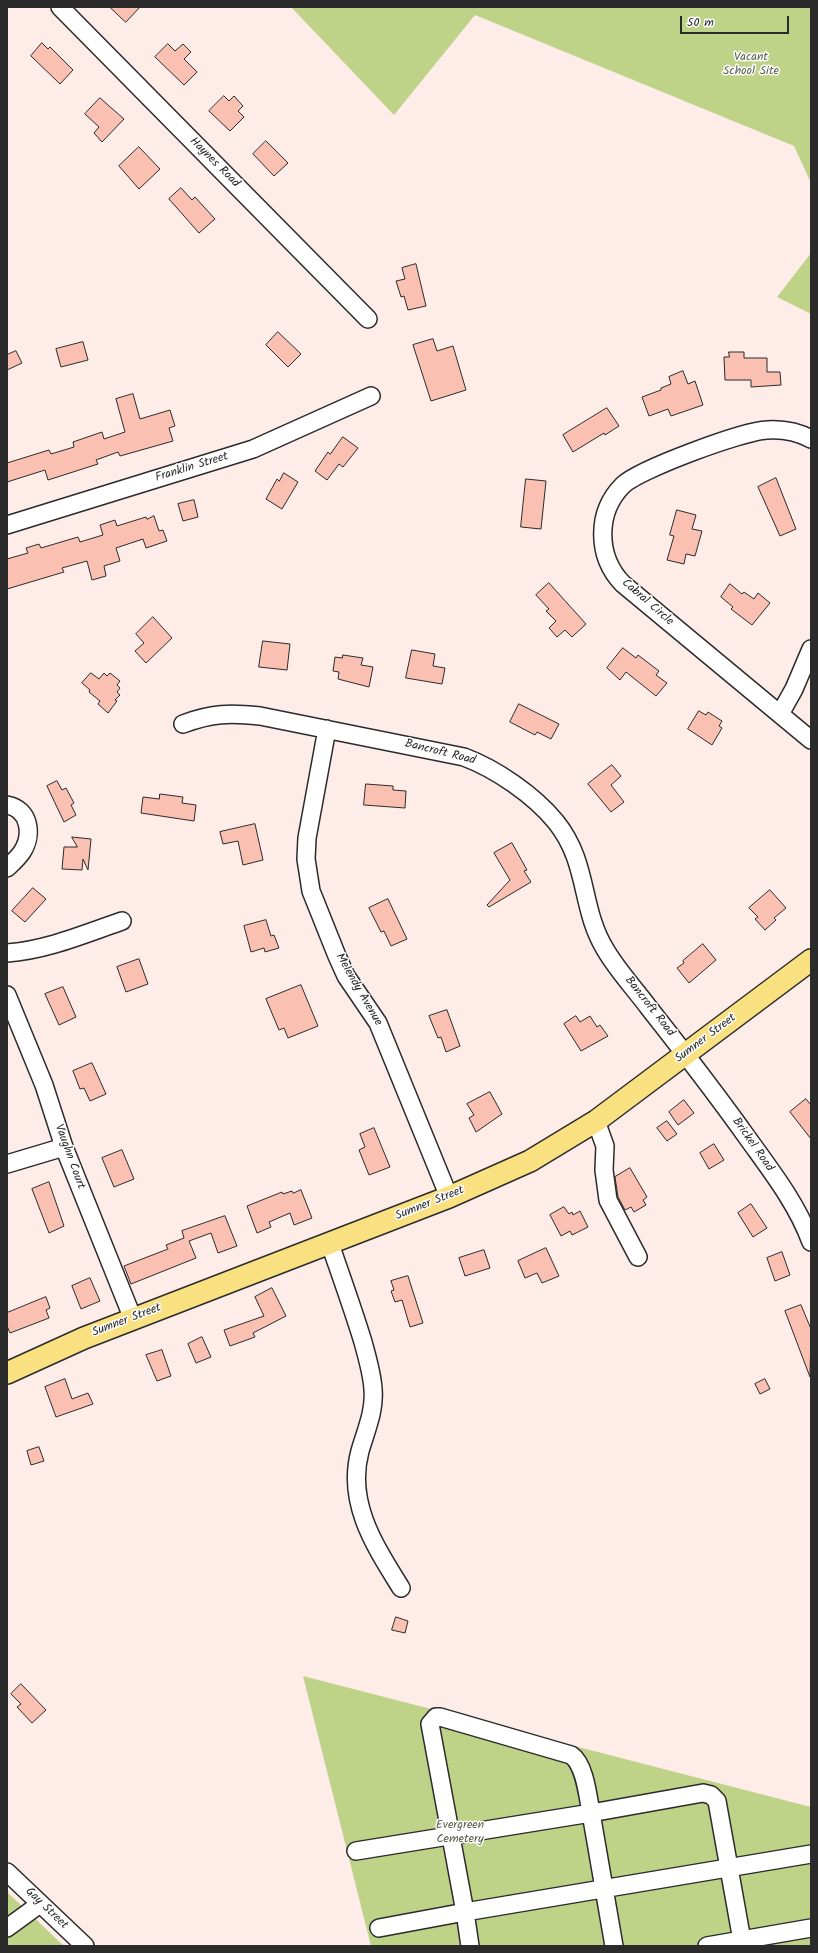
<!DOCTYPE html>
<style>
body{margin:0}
#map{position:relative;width:818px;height:1953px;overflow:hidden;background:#feece8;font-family:Kalam,sans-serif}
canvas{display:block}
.frame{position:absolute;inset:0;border:8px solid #2b2b2b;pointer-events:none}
.scale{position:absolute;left:680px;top:16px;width:109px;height:18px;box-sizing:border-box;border:2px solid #2b2b2b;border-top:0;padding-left:5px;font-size:12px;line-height:14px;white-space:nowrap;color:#2b2b2b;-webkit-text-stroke:3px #fff;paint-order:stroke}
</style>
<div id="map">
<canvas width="818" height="1953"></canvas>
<div class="frame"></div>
<div class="scale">50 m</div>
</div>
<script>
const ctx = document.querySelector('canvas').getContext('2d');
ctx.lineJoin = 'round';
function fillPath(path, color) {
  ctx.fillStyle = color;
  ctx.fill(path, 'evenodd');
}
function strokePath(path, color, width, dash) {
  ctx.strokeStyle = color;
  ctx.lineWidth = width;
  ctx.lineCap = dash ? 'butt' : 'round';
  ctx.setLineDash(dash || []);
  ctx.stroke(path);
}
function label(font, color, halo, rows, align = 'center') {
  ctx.font = font + ' Kalam,sans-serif';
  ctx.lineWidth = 3;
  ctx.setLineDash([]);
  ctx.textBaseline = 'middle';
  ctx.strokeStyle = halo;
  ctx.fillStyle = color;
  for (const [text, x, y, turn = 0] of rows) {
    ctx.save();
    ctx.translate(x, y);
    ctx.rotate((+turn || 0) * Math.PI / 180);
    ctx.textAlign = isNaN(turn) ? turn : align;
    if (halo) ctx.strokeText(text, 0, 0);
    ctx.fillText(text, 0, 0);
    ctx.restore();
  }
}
fillPath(new Path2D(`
 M291,7H811V183L794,146L475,15L394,115Z
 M811,253V314L777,297Z
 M303,1676L811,1807V1946H371Z
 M7,1892L64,1946H7Z`), '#bfd388');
const building = new Path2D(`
 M110,7H140L126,22Z
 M42,43L48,49L50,47L73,70L60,84L31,56Z
 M168,44L175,51L183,44L191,52L184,59L197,72L184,85L155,57Z
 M224,96L229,101L234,96L243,106L238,111L244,117L230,131L209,111Z
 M100,98L124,119L102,142L94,133L99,127L85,114Z
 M266,141L288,163L274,176L253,154Z
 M139,147L160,169L139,189L119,166Z
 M181,188L192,200L195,197L215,219L199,233L169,199Z
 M416,264L426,306L408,310L404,296L401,297L396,281L405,279L402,268Z
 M278,332L301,354L288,367L266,345Z
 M433,339L437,351L453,346L466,390L431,401L413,345Z
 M83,342L88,360L61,367L56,349Z
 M16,351L22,363L7,370V355Z
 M729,352H744V358H767V372H780L781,385L751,387V380H725L724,357H729Z
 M683,371L688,384L695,381L703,405L671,416L668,409L649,416L642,397L661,390V388L671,384L669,377Z
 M133,394L140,419L170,410L175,426L169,428L173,441L120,456L118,452L96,460L98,464L48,480L45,470L7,482V463L49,450L51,454L74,447L73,442L102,432L104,439L125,432L116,399Z
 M607,408L619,426L605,435L604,433L573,452L563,435Z
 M343,437L358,448L343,467L339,464L327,480L315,471L328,452L330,454Z
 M284,473L298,482L282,509L266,499L277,479L279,481Z
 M776,478L796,529L780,536L758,487Z
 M526,479L546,481L541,529L521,527Z
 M194,500L198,517L183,521L178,504Z
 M677,510L696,515L692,529L702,531L695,556L686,554L684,564L667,560L674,536L670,535Z
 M154,516L159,531L163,530L167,541L146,548L143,539L116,548L120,561L104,566L106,576L92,580L87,561L62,568L64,572L7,589V559L28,553L26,548L39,544L41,548L78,537L80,542L103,535L100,525L115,520L117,526L146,517L147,519Z
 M549,583L586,624L572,637L565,630L557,637L549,628L556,621L546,611L549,609L536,595Z
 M730,584L742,594L744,592L754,599L758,593L770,603L752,625L731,609L733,607L721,597Z
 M153,617L172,638L146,663L135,651L144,643L136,634Z
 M263,641L290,644L287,670L259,667Z
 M623,648L636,658L638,655L659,671L656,675L667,683L656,696L626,672L620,680L607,668Z
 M412,650L435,654L433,666L445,668L442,684L406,678Z
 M343,655L363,658L361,665L373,667L369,687L338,679L339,672L333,671L335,657L342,658Z
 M91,673L99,679L104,673L107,676L110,673L120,681L117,685L120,688L117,692L120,695L115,700L117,701L108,713L98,704L100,701L89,692L90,690L82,683Z
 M519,704L559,724L551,739L537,732L535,735L510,722Z
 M699,711L706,715L708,712L722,721L719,726L722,728L712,745L688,729Z
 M612,765L621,776L611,785L624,802L611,812L588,784Z
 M57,781L62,790L66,788L74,803L71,805L76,815L64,822L47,786Z
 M366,784L393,786V790L406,791L405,808L364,805Z
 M160,794L183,797L182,803L196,805L194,821L141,813L143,797L159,799Z
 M255,824L263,860L243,865L238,841L223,844L220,832Z
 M72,837L91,839L88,870L83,859L82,870L62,869L64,847H77Z
 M512,843L527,870L524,871L531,882L489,907L487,905L510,880L494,853Z
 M33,888L46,899L25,922L12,911Z
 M770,890L786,908L774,918L776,920L765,930L755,919L758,917L749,908Z
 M388,899L407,939L391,946L384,931L381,932L369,908Z
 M266,920L271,936L274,935L279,948L265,952L264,948L251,952L244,926Z
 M703,944L716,960L689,983L677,968L684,963L683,961Z
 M139,959L148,984L126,992L117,967Z
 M301,985L318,1026L288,1038L284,1028L279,1030L266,999Z
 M63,987L76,1017L59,1025L45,994Z
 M447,1010L460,1046L446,1052L441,1037L438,1038L429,1016Z
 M576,1016L580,1022L590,1016L597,1027L600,1025L608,1036L581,1051L564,1024Z
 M92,1063L106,1094L90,1101L84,1088L80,1089L73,1071Z
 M490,1092L502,1114L476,1132L469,1118L474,1115L467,1104Z
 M806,1099L811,1105V1139L790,1112Z
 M684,1100L694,1113L678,1125L669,1112Z
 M667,1121L677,1134L667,1141L657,1128Z
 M374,1128L390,1167L369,1175L359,1150L365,1147L360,1134Z
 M714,1144L724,1160L709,1169L700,1153Z
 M122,1150L134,1179L114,1187L102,1158Z
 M630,1168L647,1197L643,1200L646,1205L634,1212L631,1207L625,1210L618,1197L615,1177Z
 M49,1182L64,1226L49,1233L32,1189Z
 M301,1190L312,1218L294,1225L290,1213L269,1222L271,1227L257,1233L247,1206L282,1192L283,1194L292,1191L293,1193Z
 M751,1204L767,1228L753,1237L738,1213Z
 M564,1207L569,1214L572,1212L573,1215L580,1211L588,1227L572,1235L570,1231L561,1236L550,1215Z
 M225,1216L237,1246L218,1253L211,1233L189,1241L196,1258L131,1284L124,1266L168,1249L166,1245L184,1238L182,1231Z
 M546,1248L559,1276L542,1283L537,1273L525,1278L518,1261Z
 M484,1250L490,1268L465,1276L459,1258Z
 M782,1252L790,1275L775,1281L767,1258Z
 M408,1276L423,1323L410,1327L402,1300L395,1302L391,1291L394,1290L391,1281Z
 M90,1278L100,1301L81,1309L72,1286Z
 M272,1288L286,1316L253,1333L255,1337L230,1346L224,1330L264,1316L255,1297Z
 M46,1297L50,1308L46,1310L49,1318L10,1333L7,1326V1313Z
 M801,1305L811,1329L810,1377L785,1311Z
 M202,1337L211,1357L196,1363L188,1344Z
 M162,1350L171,1376L157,1381L146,1355Z
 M65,1379L72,1399L88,1393L93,1404L56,1417L45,1387Z
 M765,1379L770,1389L760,1394L755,1384Z
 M39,1447L44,1461L31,1465L27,1451Z
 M396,1617L408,1621L405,1633L392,1630Z
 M21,1684L46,1710L32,1723L17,1707L21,1704L11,1694Z`);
fillPath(building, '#fac0b2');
strokePath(building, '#2b2b2b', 1);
const minor = new Path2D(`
 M60,7L368,319
 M811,439C798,432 782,429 767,430C743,431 640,469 623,485C596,512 596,556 623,584L811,740
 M7,525L253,449L371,396
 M780,714L794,689L811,649
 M183,724C212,713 230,713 260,716L464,757C496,769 534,795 556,822C589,863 580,908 605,949C617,970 635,989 649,1008C683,1051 717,1095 749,1140C772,1172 797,1204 811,1242
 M327,729L307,838L306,859L311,891L337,956L346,976L378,1023L449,1197
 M7,805C30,809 33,835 22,852C18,858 12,863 7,868
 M7,953C47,950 84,934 122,921
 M7,995L44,1085L64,1147L133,1319
 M596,1121L605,1146L604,1170L608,1200L638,1257
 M7,1164L64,1147
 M330,1244C341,1276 353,1309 363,1342C367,1357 372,1373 373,1389C375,1411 366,1430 360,1451C346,1503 375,1546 401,1588
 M356,1851L591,1813C588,1797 585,1764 571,1755L440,1717H436L430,1724L465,1912L811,1854
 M7,1872L85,1946
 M7,1928L40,1904
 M379,1928L465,1912L470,1946
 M614,1946L591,1813L703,1793L711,1795L717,1801L743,1946
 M707,1946L811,1928`);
const major = new Path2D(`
 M7,1373L84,1338L449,1197L530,1161L596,1121L811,960`);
strokePath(minor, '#2b2b2b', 20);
strokePath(major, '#2b2b2b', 24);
strokePath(minor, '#fff', 17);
strokePath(major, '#f9e181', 21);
label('12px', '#575d47', '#fff', [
 ["Vacant",751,58],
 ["School Site",751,72],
 ["Evergreen",460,1826],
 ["Cemetery",460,1840]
]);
label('12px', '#2b2b2b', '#fff', [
 ["Haynes Road",214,163,45],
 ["Franklin Street",192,468,-17],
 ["Cabral Circle",647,603,41],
 ["Bancroft Road",440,753,14],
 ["Melendy Avenue",358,990,60],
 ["Bancroft Road",649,1007,52],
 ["Sumner Street",706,1039,-37],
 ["Brickel Road",752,1145,55],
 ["Vaughn Court",69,1157,70],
 ["Sumner Street",430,1204,-22],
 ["Sumner Street",127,1321,-21],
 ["Gay Street",46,1909,44]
]);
</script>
